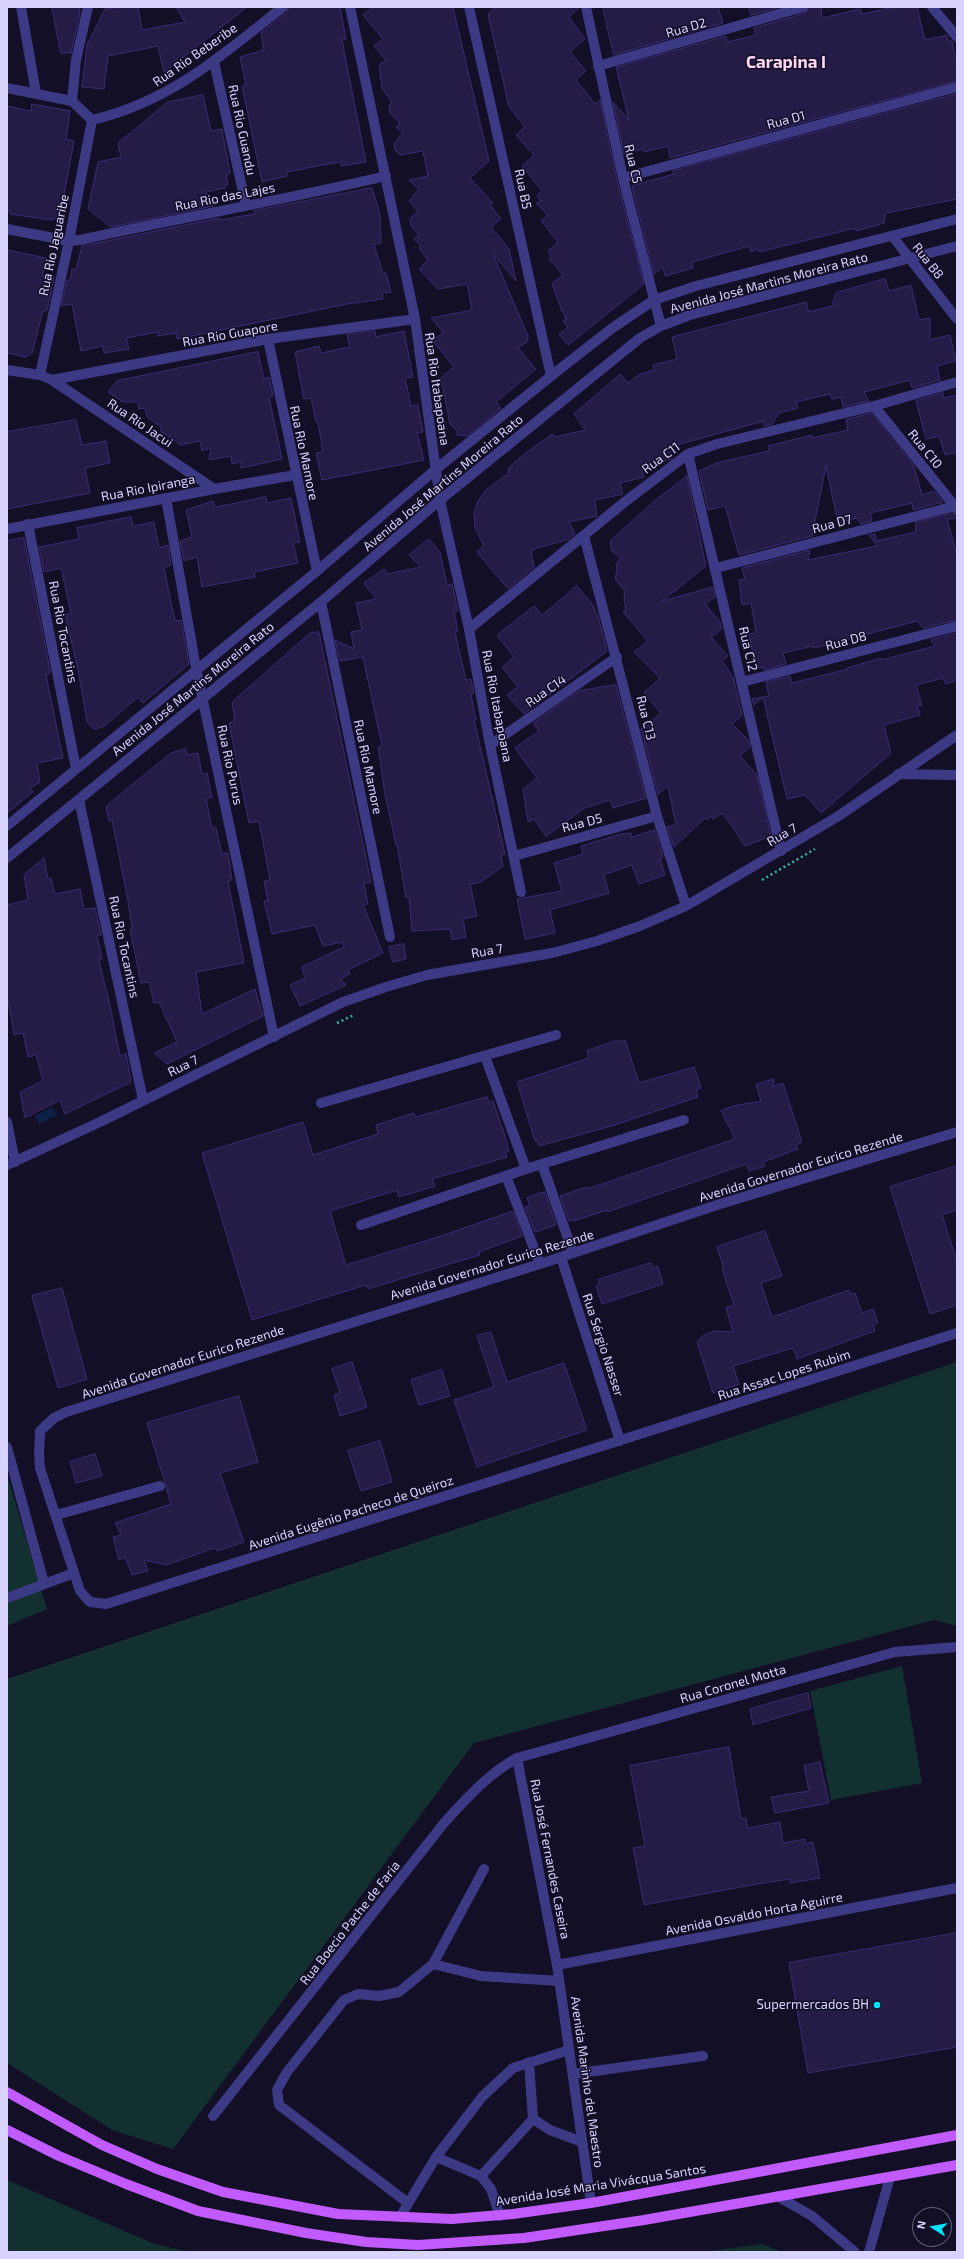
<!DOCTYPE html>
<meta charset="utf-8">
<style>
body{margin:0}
#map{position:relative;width:964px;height:2259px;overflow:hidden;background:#130f26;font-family:"Exo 2",sans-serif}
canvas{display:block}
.frame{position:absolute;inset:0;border:8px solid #d9d4ff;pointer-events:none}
.north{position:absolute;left:912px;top:2207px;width:40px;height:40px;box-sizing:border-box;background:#130f26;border:1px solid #625e7d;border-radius:50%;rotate:281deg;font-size:11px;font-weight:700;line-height:16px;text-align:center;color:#d9d4ff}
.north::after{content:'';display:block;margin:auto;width:14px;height:18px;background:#00e5ff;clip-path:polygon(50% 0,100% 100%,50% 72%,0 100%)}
</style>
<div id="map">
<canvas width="964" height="2259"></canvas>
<div class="frame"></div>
<div class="north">N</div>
</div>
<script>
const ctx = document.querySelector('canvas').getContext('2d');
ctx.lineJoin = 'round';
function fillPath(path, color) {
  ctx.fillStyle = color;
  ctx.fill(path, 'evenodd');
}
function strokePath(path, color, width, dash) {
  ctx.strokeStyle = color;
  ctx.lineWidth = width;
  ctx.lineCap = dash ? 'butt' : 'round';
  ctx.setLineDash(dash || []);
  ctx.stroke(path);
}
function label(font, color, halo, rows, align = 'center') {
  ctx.font = font + ' "Exo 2",sans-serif';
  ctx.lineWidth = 3;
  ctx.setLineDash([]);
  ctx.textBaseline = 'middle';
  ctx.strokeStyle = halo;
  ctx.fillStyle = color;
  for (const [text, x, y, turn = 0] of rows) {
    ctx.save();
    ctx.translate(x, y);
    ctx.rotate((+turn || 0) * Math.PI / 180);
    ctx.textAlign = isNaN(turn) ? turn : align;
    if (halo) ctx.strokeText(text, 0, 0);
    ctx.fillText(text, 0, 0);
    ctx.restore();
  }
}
fillPath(new Path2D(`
 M957,1362V1626L934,1620L474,1743L173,2149L112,2130L7,2063V1679Z
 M7,1474L47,1609L7,1626Z
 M902,1666L922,1783L831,1800L810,1691Z
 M7,2180L152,2243L189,2252H7Z
 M762,2244L783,2252H703Z`), '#12302f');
fillPath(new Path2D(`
 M53,1107L57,1115L39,1124L35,1116Z`), '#0c2248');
const building = new Path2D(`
 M52,7H79L80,13L71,53H61Z
 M138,7L142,30L185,22L176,7H247L164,72L158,46L108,56L104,89L82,87L87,45L105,9Z
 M289,7H340L346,39L342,40L366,162L341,166L342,162L322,165L287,172V176L262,182L242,86L246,85L240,57L264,50L261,33L287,12Z
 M374,7H453L489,161L470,178L493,203L490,205L501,219L491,227L509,249L516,281L493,254L528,336V341L518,348L536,369L496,402L501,408L467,436L457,435V431L450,424L441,378L454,367L433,341L443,332L431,318L472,310L467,284L438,289L419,269L428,260L419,248L421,246L414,239L419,235L411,226L410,219L418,211L409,201L419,189L409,180L428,176L423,151L400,155L395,150L394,143L403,133L396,127L400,123L390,113L389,106L392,102L382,88L379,65L386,60L374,46L383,39L363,15Z
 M496,7H580L569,17L585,39L570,52L586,71L576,80L595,104L600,100L617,180L644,284L568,345L559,334L568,327L563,321L567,319L564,317L566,316L562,311L552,284L563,275L549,259L551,256L548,251L558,242L541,221L548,215L536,203L541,201L537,195L542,191L522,166L534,155L516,135L525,127L509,107L488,14Z
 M603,7H718L723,23L614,55Z
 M749,7H780L751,15Z
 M809,7H821L822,18L860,9L862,14L894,7H917L925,40L947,35L948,41H952L955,57L957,56V81L670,158L668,146L644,152L643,149L624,154L613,102L629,120L616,67L726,36L728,42L756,35L754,28L805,13Z
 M957,94V199L886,213L884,223L856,231L855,228L759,252L758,249L751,252L749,246L692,262L693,268L665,276L663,267L654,274L632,186L674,174L673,171Z
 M203,95L211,131L222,129L230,173L226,175L228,185H224L225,188L206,192L213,206L111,227L88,209L98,162L121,157L118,143L168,102Z
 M32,104L70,111L66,139L74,141L60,216L52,220L10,214V211L7,210V106L31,111Z
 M372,188L380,214L381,243L374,245L383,273H386L391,292L382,293L383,299L347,304L177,339V333L158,336V332L126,338L129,349L104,353L103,346L81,351L72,304L61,306L67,280H70L72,269H76L82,246L219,218L220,220L254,214V211Z
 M7,250L46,258L42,275L54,277L47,310L43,311L32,353L26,357L7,353Z
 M885,279L889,291L911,285L919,320L930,318V340L950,335L956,361L937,366L940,380L912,388L910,380L864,392L869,401L843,407L841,397L832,399L830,394L796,402L798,408L779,413L772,424L764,426V421L669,447L671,459L641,467L644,477L620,483L623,494L595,500L597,516L569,522L575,534L569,539L531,550L534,567L508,589L477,552L484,546L475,528L474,513L478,501L485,491L509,473L508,469L518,459L552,434L555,437L585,430L574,414L620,374L628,383L640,374L654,370L653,365L677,359L672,337L806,302L809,312L832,306L836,293Z
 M375,331L376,337L404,331L413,377L405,378L411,406L418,405L423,432L417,433L424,460L322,480L316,453L323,452L318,422H316L311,398L304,399L295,352L319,346L321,353L350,347L347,335Z
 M258,352L264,379L269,377L273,396L269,397L282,459L241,468V462L232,464L231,456L209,460L211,448L202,451L200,441L181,445L160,431L162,427L147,417L145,408L139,409L138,402H123L108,392L117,381Z
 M943,393L944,398L957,395V452L945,455L939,436L926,439L916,401Z
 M872,413L914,466L922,495L934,491L943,502L913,510L912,503L870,513L872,521L861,524L857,518L838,523L826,466L812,536L739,555L725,506L708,510L699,471L716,463L769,451L768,446L812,435V438L848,430L846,420Z
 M76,420L82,445L106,441L110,463L85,468L90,493L7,509V432Z
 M687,476L706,566L662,601L713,587L715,597L705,604L720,622L722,629L711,637L728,656L722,661L733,677L742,715L732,724L749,741L750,747L740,756L757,775L771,836L745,846L723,813L713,819L711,816L707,820L705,818L674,847L667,827L676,825L668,786L658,794L641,729L661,713L644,693L660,678L634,652L648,641L623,612L626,611L624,600L625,591L615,579L617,570L616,564L621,558L612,551L610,541L651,504Z
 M266,497L267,503L291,498L300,542L293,543L298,563L254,572L255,577L202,587L197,557L184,561L180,541L192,537L186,510L213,501L215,507Z
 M952,513L957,515V518L947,519L957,556V620L923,628L917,621L814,648L813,646L783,653L786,664L764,670V667L756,669L749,634L756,633L751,603L742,605L739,580L745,579L742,568L810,550L808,560L877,546L869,535L875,534L876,541L916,532L915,523Z
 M131,517L133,526L154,522L159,548L168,545L171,565L164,568L175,621L181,620L189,664L143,703L138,697L103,727L94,729L87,722L78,669L65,615L71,613L61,568L44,572L39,547L79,539L77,528Z
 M24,538L50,670V673L46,675L63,758L37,763L40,782L30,788L33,792L7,813V541Z
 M429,539L440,552L447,585L452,584L458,611H454L458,631L455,632L466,680L471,679L474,693L471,694L476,720H474L505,854L501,855L503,866L481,882L470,884L477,916L463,919L466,937L452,940L450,929L412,931L409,897L406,898L397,844L396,845L385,794L378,747L382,746L363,657L340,661L335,640L354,649L351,632L362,630L356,603L376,599L364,583L384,569L387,574L421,567L409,555Z
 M577,586L592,604L598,616L607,651L524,714L507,695L518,687L502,667L514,657L497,635L534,606L542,615Z
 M319,632L371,882L364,883L368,904L363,905L383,953L348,970L350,974L340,979L346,985L300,1006L290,985L305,978L302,967L344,947L343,942L323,946L315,925L272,934L264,901H268L264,881L270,880L259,821L249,823L229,723L235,721L232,702L310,633Z
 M957,633V680L946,684L943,678L916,685L922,705L917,706L920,715L884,725L891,753L821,813L805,795L787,799L763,697L754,705L752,699L769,696L766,682L790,676L792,683L848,669L847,668L881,658L882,660L935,646L931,640Z
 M616,685L646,798L613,808L610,800L585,808L546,836L534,819L528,822L523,789L537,778L515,748L539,731L533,723L579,691Z
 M186,749L187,755L198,753L202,774L207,773L212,797L206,799L212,828H216L222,854L228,853L232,880L228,881L244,963L196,972L202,1014L255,989L263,1016L167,1064L154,1053L177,1042L159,1002L154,1003L149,982L141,983L130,929L132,928L128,901L112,820L109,821L106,806L171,753Z
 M655,830L663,857L660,859L665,875L639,884L632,865L604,875L609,893L550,910L555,933L525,939L517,899L562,891L554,863L583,854L581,846L621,834L631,833V837Z
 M44,858L48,879L51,878L55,894L80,889L84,909L95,908L101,935L97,936L102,959H99L106,991H107L120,1056L126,1053L131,1082L65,1114L60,1100L25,1118L20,1092L43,1081L36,1055L28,1057L23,1033L14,1035L7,993V905L28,900L24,875Z
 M404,944L406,959L393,962L389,947Z
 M619,1040L620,1042L625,1040L639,1083L694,1067L701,1088L696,1090L698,1097L615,1125L539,1146L537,1140L535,1141L517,1082L589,1058L587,1051Z
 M774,1079L773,1086L783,1083L802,1142L796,1145L798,1149L763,1162L765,1166L749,1171L746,1164L607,1212V1210L574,1221V1219L569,1221L560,1196L586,1187L587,1189L735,1139L721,1111L733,1106L761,1101L756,1085Z
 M487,1097L489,1102L493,1101L504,1133L509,1151L505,1152L507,1157L432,1179L435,1186L399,1197L397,1190L330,1211L346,1265L438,1237L513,1211L522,1236L479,1252L480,1255L446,1265L368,1289L366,1285L252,1320L202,1153L303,1122L313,1155L378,1134L376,1125L414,1113L415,1117Z
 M957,1166V1210L942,1215L957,1261V1305L930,1314L890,1187Z
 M545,1192L556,1225L535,1232L525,1207L530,1206L527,1198Z
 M765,1231L782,1276L761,1283L772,1317L849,1290L851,1294L855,1293L862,1313L873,1309L878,1323L873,1325L875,1331L797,1359L793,1348L733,1366L739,1384L713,1393L697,1342L704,1335L714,1331L733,1332L726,1308L734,1305L722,1269L724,1268L717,1247Z
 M651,1263L653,1268L658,1266L663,1284L602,1304L596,1286L600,1284L598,1280Z
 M62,1288L87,1379L58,1388L32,1296Z
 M491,1332L507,1382L564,1363L587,1430L477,1467L454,1400L494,1387L477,1336Z
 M352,1362L367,1407L340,1416L334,1395L340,1393L332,1369Z
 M442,1370L450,1396L419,1405L411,1380Z
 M239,1396L258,1462L220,1473L244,1542L218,1551L214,1548L167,1565L144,1560L148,1571L132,1575L125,1557L119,1560L113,1537L121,1535L115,1523L171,1504L147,1423Z
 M380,1441L392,1482L361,1491L348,1451Z
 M95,1454L102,1476L76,1483L70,1462Z
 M808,1693L811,1708L753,1725L750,1709Z
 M729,1747L741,1819L746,1818L748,1828L780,1822L783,1843L805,1839V1844L813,1842L820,1878L790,1883V1879L757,1884L644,1905L633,1848L645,1846L630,1766Z
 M820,1762L829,1803L775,1813L771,1797L809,1791L804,1766Z
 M957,1933V2047L808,2073L789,1963Z`);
fillPath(building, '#241b47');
strokePath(building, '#3b2d73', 1);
strokePath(new Path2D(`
 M762,880L815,849
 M337,1023L354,1015`), '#2fb8b0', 2.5, [2, 3]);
strokePath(new Path2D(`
 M21,7L36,93
 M350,7L415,319L440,500L469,629L490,745L521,892
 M469,7L551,376
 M586,7L623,178L661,326
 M932,7L957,37
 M214,62L246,205
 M598,66L803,7
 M7,88L72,101L92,120
 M72,101L76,60L88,7
 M92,120C171,101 221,56 283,7
 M623,178L957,87
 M7,229L69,241L80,240C182,217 285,200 386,176
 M893,237L957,319
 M268,339L317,571
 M7,370L40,375L52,380L214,489
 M40,375L69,241L92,120
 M52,380L268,339L415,319
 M874,406L957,509
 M688,454L781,851
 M166,498L196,668L274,1037
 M28,524L76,769
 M7,529L214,489L295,475
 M584,536L657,816L686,906
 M716,568L955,506
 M321,602L390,937
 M469,629L626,501L688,454L717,444L874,406L957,382
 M742,682L957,626
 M490,745L617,657
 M898,774L957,775
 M79,800L143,1100
 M7,826L317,571L435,470L551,376L611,329L654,300L696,286L957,219
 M514,856L657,816
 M7,858L321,602L440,500L640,338L661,326L690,315L957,246
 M485,1056L526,1169
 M321,1103L556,1035
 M7,1122L15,1162
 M957,1132L717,1205L540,1264L66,1412L54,1418L40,1431L39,1454L40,1468L80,1591L90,1602L106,1604L957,1333
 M542,1164L573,1253
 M7,1165L100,1122L343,1002L386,987L427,975L552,953L597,941L640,926L686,906L837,817L957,735
 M506,1176L540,1264
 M361,1225L526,1169L684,1120
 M561,1257L620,1441
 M7,1447L44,1583
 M56,1515L160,1486
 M7,1598L74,1573
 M517,1758L557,1965L591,2203
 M433,1964L481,1976L559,1981
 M557,1965L957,1888
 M529,2062L533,2119L550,2130L582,2142
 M573,2074L703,2056
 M213,2116L444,1823C467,1798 488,1774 517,1758L895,1652L957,1647
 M436,2157L481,2176L491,2189L500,2216
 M481,2176L533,2119
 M777,2196L812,2216L855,2252
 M408,2203L279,2105L277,2090L287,2072L344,2000L358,1994L379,1996L399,1992L433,1964L484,1869
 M400,2217L436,2157L482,2097L513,2068L569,2050
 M869,2252L890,2177`), '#3d3a85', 10);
strokePath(new Path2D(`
 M7,2092L102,2145L157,2169L223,2192L338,2214L452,2219L513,2214L591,2203L957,2135
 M7,2130L59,2156L126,2184L198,2211L306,2233L366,2242L418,2245L524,2238L644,2220L957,2165`), '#c25bff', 10);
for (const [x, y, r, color] of [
 [877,2005,4,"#00e5ff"]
]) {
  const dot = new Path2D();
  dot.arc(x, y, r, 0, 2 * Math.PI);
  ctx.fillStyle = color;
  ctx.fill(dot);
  strokePath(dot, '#130f26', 1.5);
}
label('13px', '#d9d4ff', '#130f26', [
 ["Rua D2",686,28,-16],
 ["Rua Rio Beberibe",195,55,-35],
 ["Rua D1",786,120,-15],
 ["Rua Rio Guandu",242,130,78],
 ["Rua C5",633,164,77],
 ["Rua B5",523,189,78],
 ["Rua Rio das Lajes",225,197,-11],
 ["Rua Rio Jaguaribe",54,245,-78],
 ["Rua B8",928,261,52],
 ["Avenida José Martins Moreira Rato",769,283,-15],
 ["Rua Rio Guapore",230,334,-10],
 ["Rua Rio Itabapoana",437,389,82],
 ["Rua Rio Jacui",140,423,34],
 ["Rua C10",925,449,51],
 ["Rua Rio Mamore",304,453,78],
 ["Rua C11",661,458,-36],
 ["Avenida José Martins Moreira Rato",443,483,-40],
 ["Rua Rio Ipiranga",148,488,-11],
 ["Rua D7",832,524,-15],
 ["Rua Rio Tocantins",63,632,79],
 ["Rua D8",846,641,-15],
 ["Rua C12",748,649,77],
 ["Avenida José Martins Moreira Rato",193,689,-39],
 ["Rua C14",546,691,-35],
 ["Rua Rio Itabapoana",497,706,79],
 ["Rua C13",646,718,76],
 ["Rua Rio Purus",230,765,78],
 ["Rua Rio Mamore",368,767,78],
 ["Rua D5",582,823,-15],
 ["Rua 7",782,835,-30],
 ["Rua Rio Tocantins",124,947,78],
 ["Rua 7",487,951,-10],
 ["Rua 7",183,1066,-26],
 ["Avenida Governador Eurico Rezende",801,1167,-17],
 ["Avenida Governador Eurico Rezende",492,1265,-17],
 ["Rua Sérgio Nasser",603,1345,72],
 ["Avenida Governador Eurico Rezende",183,1362,-18],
 ["Rua Assac Lopes Rubim",784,1375,-18],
 ["Avenida Eugênio Pacheco de Queiroz",351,1513,-18],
 ["Rua Coronel Motta",733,1684,-16],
 ["Rua José Fernandes Caseira",550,1859,79],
 ["Avenida Osvaldo Horta Aguirre",754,1914,-11],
 ["Rua Boecio Pache de Faria",350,1923,-52],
 ["Avenida Marinho del Maestro",587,2082,82],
 ["Avenida José Maria Vivácqua Santos",601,2185,-9]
]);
label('13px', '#d9d4ff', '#130f26', [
 ["Supermercados BH",869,2005]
], 'right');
label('bold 17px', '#ffd6f0', '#130f26', [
 ["Carapina I",786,62]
]);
</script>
